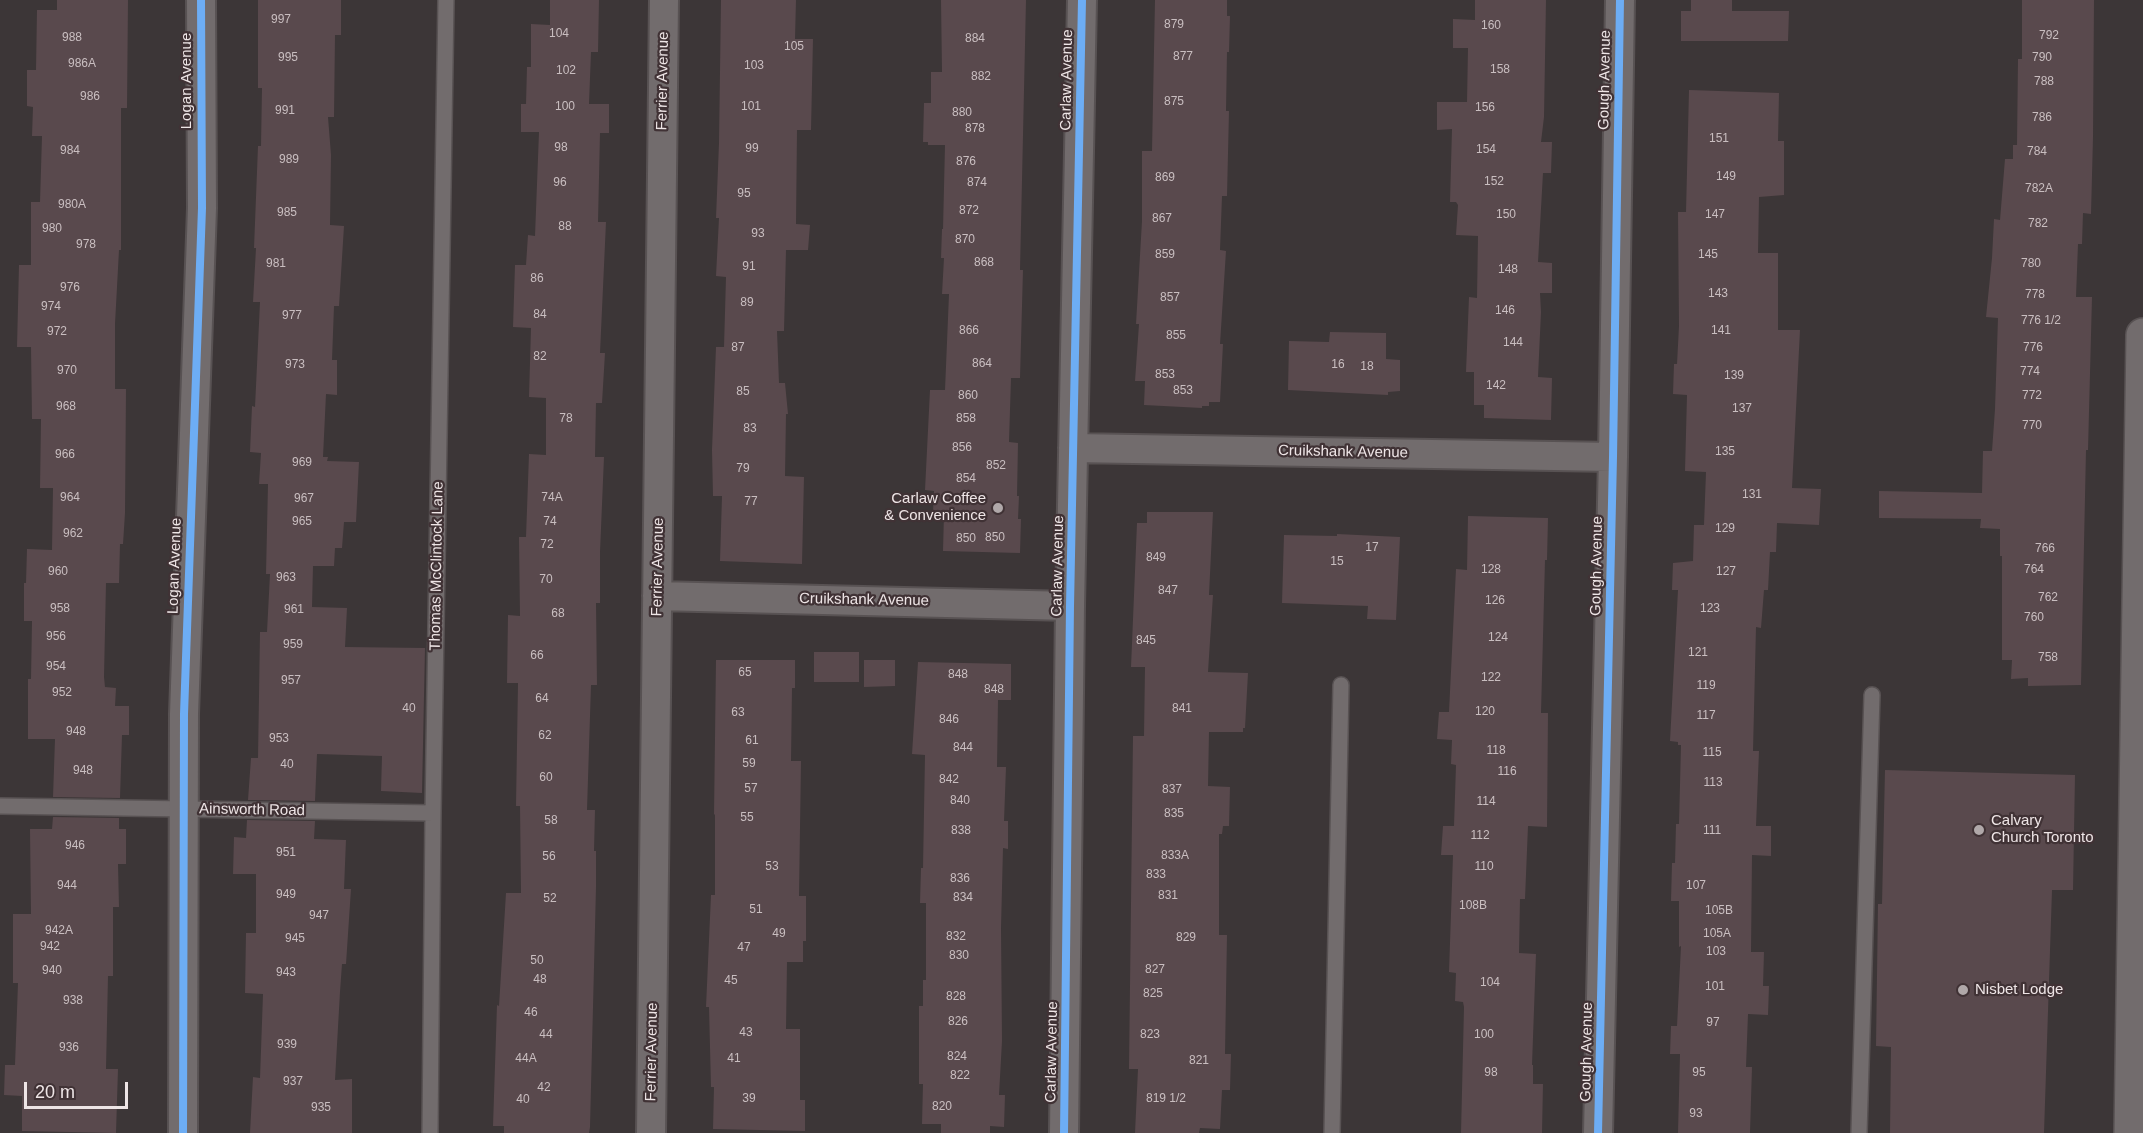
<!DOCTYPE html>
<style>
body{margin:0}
#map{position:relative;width:2143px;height:1133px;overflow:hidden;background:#3c3637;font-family:Helvetica,sans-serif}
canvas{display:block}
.scale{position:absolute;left:24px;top:1082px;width:104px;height:27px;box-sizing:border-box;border:3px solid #eee5e6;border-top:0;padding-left:8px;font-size:18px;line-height:21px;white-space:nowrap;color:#eee5e6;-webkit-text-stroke:4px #403235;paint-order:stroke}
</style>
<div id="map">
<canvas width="2143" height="1133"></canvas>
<div class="scale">20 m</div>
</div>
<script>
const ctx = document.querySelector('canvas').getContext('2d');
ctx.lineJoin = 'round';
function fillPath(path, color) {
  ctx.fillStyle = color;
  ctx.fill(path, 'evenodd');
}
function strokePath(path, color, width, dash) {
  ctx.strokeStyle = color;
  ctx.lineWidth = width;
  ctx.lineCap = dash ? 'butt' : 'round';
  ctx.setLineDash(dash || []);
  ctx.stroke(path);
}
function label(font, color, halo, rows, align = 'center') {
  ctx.font = font + ' Helvetica,sans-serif';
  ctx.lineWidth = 4.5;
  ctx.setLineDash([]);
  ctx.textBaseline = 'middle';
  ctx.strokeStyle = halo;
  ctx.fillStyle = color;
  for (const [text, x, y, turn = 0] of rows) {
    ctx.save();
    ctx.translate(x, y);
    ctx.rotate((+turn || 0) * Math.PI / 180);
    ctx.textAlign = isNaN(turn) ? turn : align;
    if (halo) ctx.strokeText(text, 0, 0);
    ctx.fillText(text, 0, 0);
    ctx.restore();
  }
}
fillPath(new Path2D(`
 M57,0H128L127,108H121V250H119L115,324V389H126L125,513L123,544H120L119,583H106L104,677L105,687L116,688L115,706H129V735H122L120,798L53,797L55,739H28V679H31L32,621H24V583H26L27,549L52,550L53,488H40L41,419H32L31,347H17L19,265H31V202H40L42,136H32L33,107L27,106V70H36L37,10H57Z
 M258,0H341V35H335L334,117H328L331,155L330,225L344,226L339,306H334L332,360H337V395L326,394L323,457H328L327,461L359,462L356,522H344L342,548H335L334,566H313L312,607L347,608L345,647L425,648L422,793L381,791L382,756L317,754L315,801L248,800L251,758H258L260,632H267L270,574H266L268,484H259L261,453L250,452L252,406L255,407L260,302H253L256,248H254L258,146H261L262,88H258Z
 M550,0H599L598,52H591L589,104H609V133H600L598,222H606L600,353H605L602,403H596L595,457H604L600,552V603H596L597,685H591L587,810H595L594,851H596V887L590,1127L589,1133H504V1126H493L497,1005L499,1006L506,893H521L520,806H516L518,683H507L508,615L520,616L519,537H526L529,454L546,455V398L529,397L531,328L513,327L515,265H526L528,235L535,236L539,132H521V104H526L527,67H531V24L550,25Z
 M721,0H796L795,39H813L811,130H797L796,224L810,225L808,250H786L784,331H777L779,383H785L788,414H786L785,476L804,477L802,564L720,561L722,496H713L712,450L716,347H724L726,277L716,276L719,218H716L719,143Z
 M941,0H1026L1020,270H1023L1020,378H1011L1009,442L1018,443L1017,496H1019L1018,519H1021L1020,553L943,551L944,513L933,512L934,491L925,490L930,390H945L949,294H942L944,258H941L942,229H943L945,145H928V142H923L924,103H931V72H942Z
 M1155,0H1227V16H1230L1229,52H1227L1226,111H1229L1227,196H1222L1220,250L1226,251L1220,344H1223L1220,402H1209V406H1202V408L1144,405L1145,381H1135L1139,324H1136L1142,221V151H1152Z
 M1475,0H1546L1544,117L1541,142H1552L1551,173H1543L1538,262L1552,263V293H1540L1541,312L1538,377L1552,378L1551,420L1484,418V405H1474V372H1466L1469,297L1477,298L1478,236L1456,235L1458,205L1456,202H1450L1452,129L1437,130V102H1467L1468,48H1453V19L1475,20Z
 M1691,0H1732V11H1789L1788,41H1681V11H1691Z
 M2022,0H2094L2093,137L2091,214L2083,213L2082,244H2078L2076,297H2092L2088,450H2086L2081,685L2028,686V678L2011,679L2012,660H2002V556H2000V529L1980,528L1981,519L1879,518V491L1982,493L1983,451H1992L1995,409L1998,318L1986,317L1992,258L1994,219L2000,220L2005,159H2013V145H2017L2018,59H2022Z
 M1689,90L1779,93L1778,141H1784V195L1759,197L1758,253H1778V330H1800L1792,488L1821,489L1819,525L1777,523L1776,552H1770L1768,590H1764L1761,628L1756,627L1753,751H1759L1756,826H1771V856L1752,855L1751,952H1764L1763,986H1769L1768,1015L1748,1014L1746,1067H1752L1750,1133H1678L1680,1054H1670L1671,1026H1677L1681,946L1679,947V901H1671L1672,863H1675L1676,824H1679L1681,745H1678V742L1670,741L1678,590H1672L1673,563L1693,561L1694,525H1704L1706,472L1685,471L1687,395L1673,394L1674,364H1677L1679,326L1678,212H1686Z
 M1330,332L1386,333V359L1400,360V391L1388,392V395L1288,390L1289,341L1329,342Z
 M1147,512H1213L1209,595H1213L1208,672L1248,673L1245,728H1243V732H1209L1208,786L1230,787L1229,826H1223L1222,834H1219V935H1227L1225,1054H1231L1230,1090H1222L1220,1129L1200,1128L1199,1133H1135L1138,1069H1129L1133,736H1144L1145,667H1131L1137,523H1147Z
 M1468,516L1548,518L1547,560H1545L1541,713H1548L1547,827L1528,826L1525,899H1520L1519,953L1536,954L1532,1065H1533V1084H1543L1542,1133H1461L1464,1007L1463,1002L1455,1001L1456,973L1449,972L1453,855H1441L1443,826H1454L1456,765L1451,764L1452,740L1437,739L1439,712H1449L1456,569L1467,570Z
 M1337,534L1400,537L1396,620L1367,619L1368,606L1282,603L1284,535L1337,536Z
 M814,652H859V682H814Z
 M716,660H795V688H792L791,761H801L799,896H806V941H803V962H787L786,1029H800V1100H805V1131L713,1129L714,1087H711L709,1007H706L711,895H715V814L714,815Z
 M864,660H895V686L864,687Z
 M918,662L1011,664V700H998L997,767H1006L1004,821H1008V849L1003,848L1001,928L1002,1041L999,1095H1005L1004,1127L990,1126V1133H941V1124H922L923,1084H919V1006H923V980H926V903H920L921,868H923L925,755L912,754Z
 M1885,770L2075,775L2073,890H2052L2044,1133H1890L1891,1047L1876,1046L1878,904H1882Z
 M53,817L119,818V829H126V864H118L119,907H113V976H108L106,1069H118L116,1133L22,1131V1096L4,1095L5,1065H15L18,983H13V914H31L30,829H52Z
 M247,820L315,821L314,839L346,840L344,889H351L346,964H342L340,992L335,1080L352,1079V1133H250L253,1077L260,1078L263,994L245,993L246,933H256V874H233L234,837L246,838Z`), '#59494d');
const service = new Path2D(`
 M0,806L433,813
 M430,1133L433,813L446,0
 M1332,1133L1341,685
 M1859,1133L1872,695`);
const minor = new Path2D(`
 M1073,448L1613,457
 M657,596L1070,606
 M183,1133L184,714L202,208L201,0
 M651,1133L664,0
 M1064,1133L1070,606L1082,0
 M1598,1133L1613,457L1620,0`);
const secondary = new Path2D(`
 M2131,1133L2143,335`);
strokePath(service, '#585253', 18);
strokePath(minor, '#585253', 32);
strokePath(secondary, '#585253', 36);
strokePath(service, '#726c6d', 15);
strokePath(minor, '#726c6d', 28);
strokePath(secondary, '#726c6d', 33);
strokePath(new Path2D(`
 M183,1133L184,714L202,208L201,0
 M1064,1133L1070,606L1082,0
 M1598,1133L1613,457L1620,0`), '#6dadf4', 8);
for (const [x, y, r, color] of [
 [998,508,6,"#b0a8a9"],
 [1979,830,6,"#b0a8a9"],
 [1963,990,6,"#b0a8a9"]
]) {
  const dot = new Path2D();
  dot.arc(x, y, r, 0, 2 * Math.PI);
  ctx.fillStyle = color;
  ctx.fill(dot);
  strokePath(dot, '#403235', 2);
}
label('12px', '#c9bec0', null, [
 ["997",281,20],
 ["879",1174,25],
 ["160",1491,26],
 ["104",559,34],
 ["792",2049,36],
 ["988",72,38],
 ["884",975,39],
 ["105",794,47],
 ["877",1183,57],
 ["995",288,58],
 ["790",2042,58],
 ["986A",82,64],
 ["103",754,66],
 ["158",1500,70],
 ["102",566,71],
 ["882",981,77],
 ["788",2044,82],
 ["986",90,97],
 ["875",1174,102],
 ["100",565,107],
 ["101",751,107],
 ["156",1485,108],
 ["991",285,111],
 ["880",962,113],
 ["786",2042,118],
 ["878",975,129],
 ["151",1719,139],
 ["98",561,148],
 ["99",752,149],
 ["154",1486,150],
 ["984",70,151],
 ["784",2037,152],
 ["989",289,160],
 ["876",966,162],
 ["149",1726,177],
 ["869",1165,178],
 ["152",1494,182],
 ["96",560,183],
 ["874",977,183],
 ["782A",2039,189],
 ["95",744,194],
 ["980A",72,205],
 ["872",969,211],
 ["985",287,213],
 ["150",1506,215],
 ["147",1715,215],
 ["867",1162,219],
 ["782",2038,224],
 ["88",565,227],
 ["980",52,229],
 ["93",758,234],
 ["870",965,240],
 ["978",86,245],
 ["859",1165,255],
 ["145",1708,255],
 ["868",984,263],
 ["981",276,264],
 ["780",2031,264],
 ["91",749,267],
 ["148",1508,270],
 ["86",537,279],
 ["976",70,288],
 ["143",1718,294],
 ["778",2035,295],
 ["857",1170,298],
 ["89",747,303],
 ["974",51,307],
 ["146",1505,311],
 ["84",540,315],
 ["977",292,316],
 ["776 1/2",2041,321],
 ["866",969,331],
 ["141",1721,331],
 ["972",57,332],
 ["855",1176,336],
 ["144",1513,343],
 ["87",738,348],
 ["776",2033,348],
 ["82",540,357],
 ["864",982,364],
 ["973",295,365],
 ["16",1338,365],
 ["18",1367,367],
 ["970",67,371],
 ["774",2030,372],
 ["853",1165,375],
 ["139",1734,376],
 ["142",1496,386],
 ["853",1183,391],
 ["85",743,392],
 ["860",968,396],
 ["772",2032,396],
 ["968",66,407],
 ["137",1742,409],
 ["78",566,419],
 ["858",966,419],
 ["770",2032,426],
 ["83",750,429],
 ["856",962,448],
 ["135",1725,452],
 ["966",65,455],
 ["969",302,463],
 ["852",996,466],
 ["79",743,469],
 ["854",966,479],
 ["131",1752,495],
 ["964",70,498],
 ["74A",552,498],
 ["967",304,499],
 ["77",751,502],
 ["965",302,522],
 ["74",550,522],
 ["129",1725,529],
 ["962",73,534],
 ["850",995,538],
 ["850",966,539],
 ["72",547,545],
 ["17",1372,548],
 ["766",2045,549],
 ["849",1156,558],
 ["15",1337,562],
 ["128",1491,570],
 ["764",2034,570],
 ["960",58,572],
 ["127",1726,572],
 ["963",286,578],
 ["70",546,580],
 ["847",1168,591],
 ["762",2048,598],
 ["126",1495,601],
 ["958",60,609],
 ["123",1710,609],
 ["961",294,610],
 ["68",558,614],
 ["760",2034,618],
 ["956",56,637],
 ["124",1498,638],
 ["845",1146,641],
 ["959",293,645],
 ["121",1698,653],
 ["66",537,656],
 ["758",2048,658],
 ["954",56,667],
 ["65",745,673],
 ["848",958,675],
 ["122",1491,678],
 ["957",291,681],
 ["119",1706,686],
 ["848",994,690],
 ["952",62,693],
 ["64",542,699],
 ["40",409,709],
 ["841",1182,709],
 ["120",1485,712],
 ["63",738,713],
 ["117",1706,716],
 ["846",949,720],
 ["948",76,732],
 ["62",545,736],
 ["953",279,739],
 ["61",752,741],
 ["844",963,748],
 ["118",1496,751],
 ["115",1712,753],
 ["59",749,764],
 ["40",287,765],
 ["948",83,771],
 ["116",1507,772],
 ["60",546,778],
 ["842",949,780],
 ["113",1713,783],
 ["57",751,789],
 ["837",1172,790],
 ["840",960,801],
 ["114",1486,802],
 ["835",1174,814],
 ["55",747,818],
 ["58",551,821],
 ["838",961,831],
 ["111",1712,831],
 ["112",1480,836],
 ["946",75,846],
 ["951",286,853],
 ["833A",1175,856],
 ["56",549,857],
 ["53",772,867],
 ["110",1484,867],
 ["833",1156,875],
 ["836",960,879],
 ["944",67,886],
 ["107",1696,886],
 ["949",286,895],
 ["831",1168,896],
 ["834",963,898],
 ["52",550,899],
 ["108B",1473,906],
 ["51",756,910],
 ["105B",1719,911],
 ["947",319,916],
 ["942A",59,931],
 ["49",779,934],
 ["105A",1717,934],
 ["832",956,937],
 ["829",1186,938],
 ["945",295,939],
 ["942",50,947],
 ["47",744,948],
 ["103",1716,952],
 ["830",959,956],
 ["50",537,961],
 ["827",1155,970],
 ["940",52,971],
 ["943",286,973],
 ["48",540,980],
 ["45",731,981],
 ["104",1490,983],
 ["101",1715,987],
 ["825",1153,994],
 ["828",956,997],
 ["938",73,1001],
 ["46",531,1013],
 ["826",958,1022],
 ["97",1713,1023],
 ["43",746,1033],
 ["44",546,1035],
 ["823",1150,1035],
 ["100",1484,1035],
 ["939",287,1045],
 ["936",69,1048],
 ["824",957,1057],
 ["44A",526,1059],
 ["41",734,1059],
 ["821",1199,1061],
 ["98",1491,1073],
 ["95",1699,1073],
 ["822",960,1076],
 ["937",293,1082],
 ["42",544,1088],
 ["39",749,1099],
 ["819 1/2",1166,1099],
 ["40",523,1100],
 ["820",942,1107],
 ["935",321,1108],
 ["93",1696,1114]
]);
label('15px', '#eee5e6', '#403235', [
 ["Carlaw Avenue",1067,80,-89],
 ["Gough Avenue",1605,80,-89],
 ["Logan Avenue",187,81,-90],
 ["Ferrier Avenue",663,81,-89],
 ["Cruikshank Avenue",1343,452,1],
 ["Logan Avenue",175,566,-88],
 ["Thomas McClintock Lane",437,566,-89],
 ["Carlaw Avenue",1058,566,-89],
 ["Gough Avenue",1597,566,-89],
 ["Ferrier Avenue",658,567,-89],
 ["Cruikshank Avenue",864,600,1],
 ["Ainsworth Road",252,810,1],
 ["Ferrier Avenue",652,1052,-89],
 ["Carlaw Avenue",1052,1052,-89],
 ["Gough Avenue",1587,1052,-89]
]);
label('15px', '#eee5e6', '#403235', [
 ["Carlaw Coffee",986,499,"right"],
 ["& Convenience",986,516,"right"],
 ["Calvary",1991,821],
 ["Church Toronto",1991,838],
 ["Nisbet Lodge",1975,990]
], 'left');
</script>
